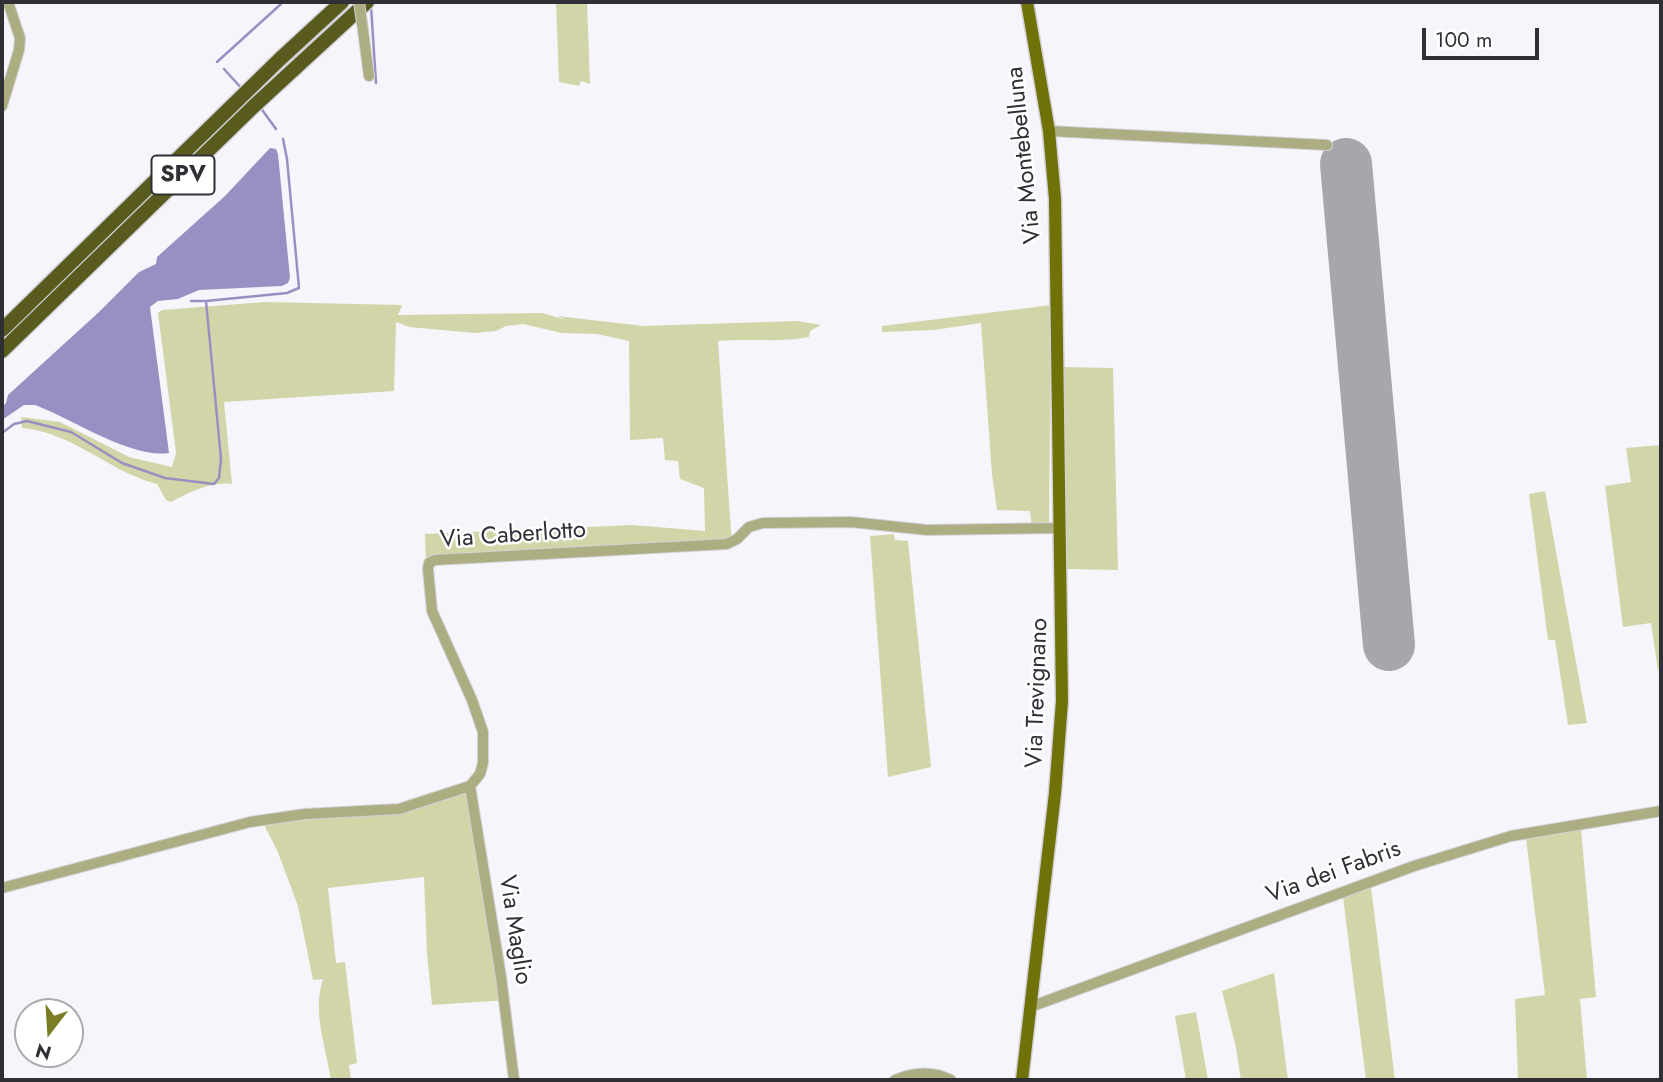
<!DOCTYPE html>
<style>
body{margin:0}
#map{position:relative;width:1663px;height:1082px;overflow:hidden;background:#f6f5fc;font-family:Jost,sans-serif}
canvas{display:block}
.frame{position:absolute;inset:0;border:4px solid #302f36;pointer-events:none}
.north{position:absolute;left:14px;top:998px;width:70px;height:70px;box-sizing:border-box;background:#fff;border:2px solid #acacaf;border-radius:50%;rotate:197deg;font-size:19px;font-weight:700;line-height:28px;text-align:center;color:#302f36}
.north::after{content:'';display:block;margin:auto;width:24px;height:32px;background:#7b7d25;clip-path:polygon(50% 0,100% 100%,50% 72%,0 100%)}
.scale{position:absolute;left:1422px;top:28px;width:117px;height:32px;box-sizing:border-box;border:4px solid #302f36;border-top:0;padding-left:9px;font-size:21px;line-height:24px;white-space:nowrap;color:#302f36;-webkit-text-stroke:5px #fff;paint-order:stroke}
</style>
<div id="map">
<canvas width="1663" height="1082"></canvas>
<div class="frame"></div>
<div class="north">N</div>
<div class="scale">100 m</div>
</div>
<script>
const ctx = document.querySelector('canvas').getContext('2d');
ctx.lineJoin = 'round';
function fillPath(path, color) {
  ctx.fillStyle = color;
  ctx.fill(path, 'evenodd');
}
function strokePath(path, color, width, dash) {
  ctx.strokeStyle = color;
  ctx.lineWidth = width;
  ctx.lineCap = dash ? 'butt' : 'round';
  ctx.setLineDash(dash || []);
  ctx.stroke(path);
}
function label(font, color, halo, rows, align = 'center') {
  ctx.font = font + ' Jost,sans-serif';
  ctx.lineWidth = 5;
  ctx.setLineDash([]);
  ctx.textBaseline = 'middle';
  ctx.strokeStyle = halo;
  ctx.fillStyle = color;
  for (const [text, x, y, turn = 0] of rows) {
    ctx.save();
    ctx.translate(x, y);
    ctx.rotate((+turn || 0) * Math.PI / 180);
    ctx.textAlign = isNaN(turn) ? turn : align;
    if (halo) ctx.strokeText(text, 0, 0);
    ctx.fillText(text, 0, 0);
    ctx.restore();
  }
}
fillPath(new Path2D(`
 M556,2H587L590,84L581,81L579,86L559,82Z
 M265,302L402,305L398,315L542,313L566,320L557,316L643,326L797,321L821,325L810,331L809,337C780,343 748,338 718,341L732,546L426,562L425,534L633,525L705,531L704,488L680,479L678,461L665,460L663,438L630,440L629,341L597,334L562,333L523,324L506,326L496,331L475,333L409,327L396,322L394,391L224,402L232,484C212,481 189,492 171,502L166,500L157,484C109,472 75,433 22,428L21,417L60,422L129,457L172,467L176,453L158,313L162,310Z
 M1051,305L1049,533L1032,528L1030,511L997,510L992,474L981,323L934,330L882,332V326Z
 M1064,367L1113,368L1118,570L1067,569C1060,502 1066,435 1064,367Z
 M1661,445V670L1658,671L1651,623L1623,627L1605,486L1631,482L1626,448Z
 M1545,491L1587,723L1568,725L1555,640H1548L1529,494Z
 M894,534L895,540L908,541L931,767L888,777L870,536Z
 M473,787L509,1000L432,1005L427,953L424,877L328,888L336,963L345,962L357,1063L349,1065L351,1080H331C326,1047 312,1012 323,979L313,980L298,906L277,850L263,823L311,816L397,811Z
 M1581,829L1596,997L1580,999L1587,1080H1518L1515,999L1545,995L1526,838Z
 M1371,887L1395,1080H1366L1343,897Z
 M1274,973L1288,1080H1241L1236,1048L1222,991Z
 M1196,1012L1208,1080H1186L1175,1016Z`), '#d2d5a7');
fillPath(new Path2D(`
 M270,148L276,149L278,154L290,278L288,283L282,286L199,290L178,299L158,301L150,307L169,453C132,459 72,419 35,405H24L2,420V407L6,403L8,395L99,312L139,272L156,264L157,257L225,196Z`), '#9a8fc2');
strokePath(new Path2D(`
 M371,6L376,83
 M217,62L281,4
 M224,69L243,90
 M260,107L276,129
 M191,301H206
 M2,433L14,424L27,421L71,432L122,463L165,478L214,484L219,478L221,459L206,301L287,293L299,288L287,159L283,139`), '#9a8fc2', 2.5);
strokePath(new Path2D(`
 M1346,164L1389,645`), '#a7a6ad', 52);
const minor = new Path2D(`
 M362,23L369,76
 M2,106L19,50L20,38L8,2
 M1049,131L1327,145
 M470,786L501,977L514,1080
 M2,888L250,822L305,814L399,809L470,786L480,774L483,763V732L472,700L432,611L428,569L429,563L435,560L727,544L737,539L749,527L763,523L851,522L927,530L1060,528
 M1030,1007L1414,866L1511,836L1661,811
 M895,1080C914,1072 933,1071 951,1080`);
const major = new Path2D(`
 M1022,1080L1055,793L1062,701L1055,199L1049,131L1027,2`);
const highway = new Path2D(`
 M2,330L280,59L342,2
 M2,351L254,106L367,2`);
strokePath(minor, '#d2d1d8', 12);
strokePath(major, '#d2d1d8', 15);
strokePath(highway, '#d2d1d8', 17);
strokePath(minor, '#acae82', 10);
strokePath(major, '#707106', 12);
strokePath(highway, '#595a1e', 14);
const minorBridge = new Path2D(`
 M359,2L362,23`);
strokePath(minorBridge, '#d2d1d8', 12, []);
strokePath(minorBridge, '#acae82', 10);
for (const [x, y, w] of [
 [183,175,63]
]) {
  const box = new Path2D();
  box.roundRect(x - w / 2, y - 19.5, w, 39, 5);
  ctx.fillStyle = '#fff';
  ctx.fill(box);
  strokePath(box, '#302f36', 2);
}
label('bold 23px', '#302f36', null, [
 ["SPV",183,175]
]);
label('24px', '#302f36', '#fff', [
 ["Via Montebelluna",1025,155,-96],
 ["Via Caberlotto",513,536,-4],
 ["Via Trevignano",1038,693,-88],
 ["Via dei Fabris",1334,873,-20],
 ["Via Maglio",514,930,81]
]);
</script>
